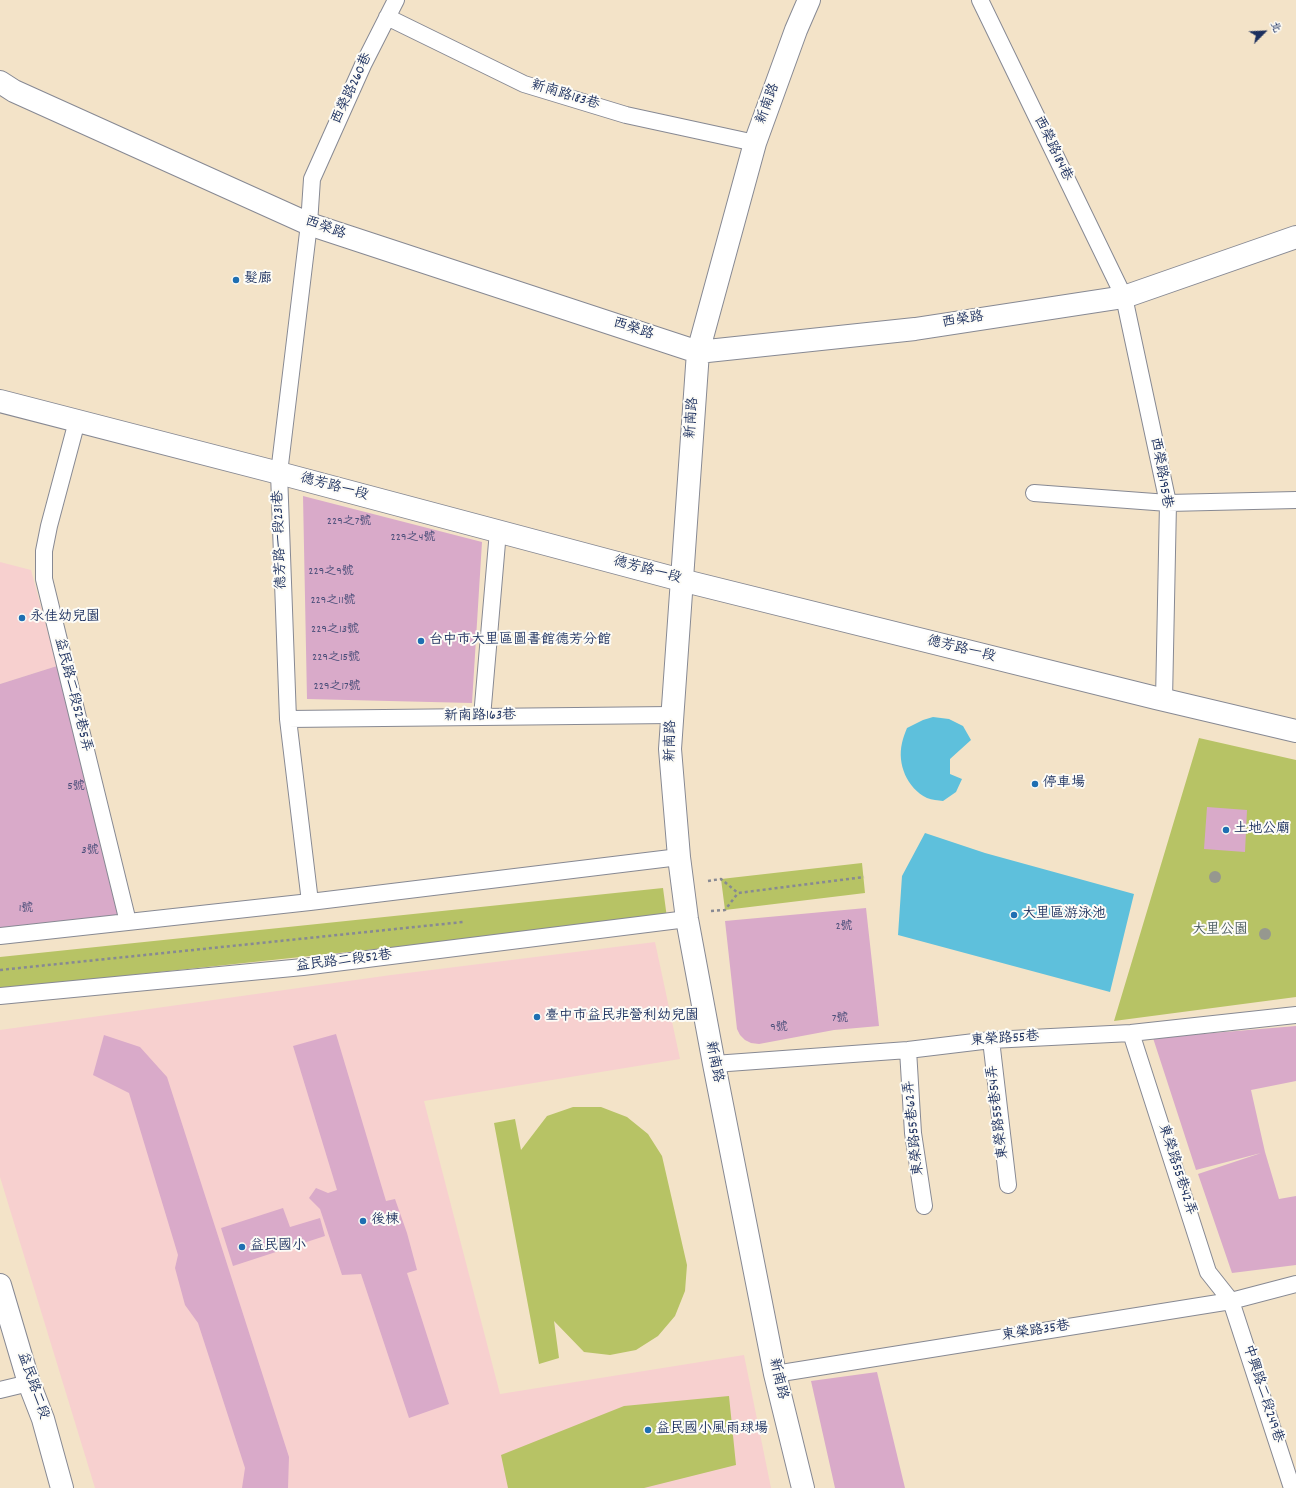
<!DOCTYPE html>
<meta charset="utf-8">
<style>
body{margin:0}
#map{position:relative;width:1296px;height:1488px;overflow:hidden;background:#f3e3c8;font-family:Dekko,"LXGW WenKai TC",sans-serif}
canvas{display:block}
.north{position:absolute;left:1244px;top:12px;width:40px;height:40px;-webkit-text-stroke:3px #fdfcf7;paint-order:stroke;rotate:66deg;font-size:11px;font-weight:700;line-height:16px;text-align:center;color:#1b2f5e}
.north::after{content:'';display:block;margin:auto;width:14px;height:18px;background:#1b2f5e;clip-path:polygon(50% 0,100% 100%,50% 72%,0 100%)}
</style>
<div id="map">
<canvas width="1296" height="1488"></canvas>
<div class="north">北</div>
</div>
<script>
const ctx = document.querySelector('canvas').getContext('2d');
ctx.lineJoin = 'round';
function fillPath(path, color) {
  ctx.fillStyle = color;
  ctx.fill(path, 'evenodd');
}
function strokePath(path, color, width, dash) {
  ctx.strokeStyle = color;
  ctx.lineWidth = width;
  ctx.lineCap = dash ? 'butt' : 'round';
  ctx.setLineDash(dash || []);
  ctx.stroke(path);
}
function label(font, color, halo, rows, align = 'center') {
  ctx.font = font + ' Dekko,"LXGW WenKai TC",sans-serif';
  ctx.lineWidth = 4;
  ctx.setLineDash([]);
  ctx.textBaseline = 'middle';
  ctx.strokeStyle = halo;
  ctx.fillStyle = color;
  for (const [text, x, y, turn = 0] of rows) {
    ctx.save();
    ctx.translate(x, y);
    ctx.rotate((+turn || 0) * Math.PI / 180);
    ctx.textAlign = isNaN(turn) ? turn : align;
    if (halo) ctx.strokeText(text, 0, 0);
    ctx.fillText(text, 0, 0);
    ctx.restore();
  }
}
fillPath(new Path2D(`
 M0,562L31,570L57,666L0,684Z
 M655,942L680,1059L424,1101L500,1394L744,1355L771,1488H95L0,1177V1030L391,975Z`), '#f7d0cf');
fillPath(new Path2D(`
 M1199,738L1296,760V997L1114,1021Z
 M862,863L865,893L725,910L721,879Z
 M663,888L667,918L0,989V957Z
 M573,1107H601L627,1117L648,1134L662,1156L687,1265L685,1291L675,1316L658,1336L636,1350L610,1355L584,1352L554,1321L559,1358L539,1364L494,1123L515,1119L521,1150L547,1116Z
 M729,1396L736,1465L644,1488H508L501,1455L624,1406Z`), '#b7c365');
fillPath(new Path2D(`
 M933,717L949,719L963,726L971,740L950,759V774L962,779L956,792L943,801C938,800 932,800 927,798C907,788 897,764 902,743C903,738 905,733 907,728L923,720Z
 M925,833L985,853L1134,894L1110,992L898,935L902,876Z`), '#5ec0dc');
fillPath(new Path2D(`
 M303,496L482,542L472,703L307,699Z
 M57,666L132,922L0,936V684Z
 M1207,807L1247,810L1245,852L1204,849Z
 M866,908L879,1026L834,1030L759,1044L751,1043L745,1040L740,1035L737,1029L725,921Z
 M1296,1026V1081L1251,1090L1265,1152L1279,1199L1296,1196V1265L1232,1273L1198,1174L1261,1153L1196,1170L1153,1038Z
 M336,1034L386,1201L395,1199L407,1233L417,1270L407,1273L449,1404L409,1418L361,1274L342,1275L320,1209L309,1198L316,1188L328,1193L337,1190L293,1046Z
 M104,1035L140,1047L167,1077L289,1457L288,1488H242L245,1468L198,1323L185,1305L175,1268L178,1255L129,1093L93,1075Z
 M283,1208L290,1227L320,1218L325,1236L233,1266L221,1228Z
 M877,1372L905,1488H835L811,1381Z`), '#d9aac9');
const service = new Path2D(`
 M980,0L1124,297L1168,503L1164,700
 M387,17L524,84L626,115L755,143
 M77,421L49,526L44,551V579L128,922
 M1034,493L1168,503L1296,500
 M482,717L498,531
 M288,719L672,715
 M310,902L288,719L279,473L309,224L312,179L363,65L396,0
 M0,936L310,902L679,857
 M0,996L303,967L687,919
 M1131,1033L1208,1272L1231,1301L1292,1488
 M991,1040L1008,1185
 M908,1050L913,1133L924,1206
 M714,1064L908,1050L991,1040L1131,1033L1296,1015
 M775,1374L1231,1301L1296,1284
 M0,1390L29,1383`);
const minor = new Path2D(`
 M0,82L14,91L309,224L698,352L915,329L1124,297L1296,237
 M0,401L279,473L681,580L1156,698L1296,731
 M0,1285L29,1383L43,1419L62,1488
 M803,1488L775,1374L714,1064L687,919L679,857L670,749L698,352L755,143L796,30L809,0`);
strokePath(service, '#878993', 18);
strokePath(minor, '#878993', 24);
strokePath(new Path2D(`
 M708,881L721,879L738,893L864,877
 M711,911L725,910L738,893
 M0,970L463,922`), '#878993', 2.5, [3, 3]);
strokePath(service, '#fff', 16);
strokePath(minor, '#fff', 22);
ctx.fillStyle = '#96988f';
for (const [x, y] of [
 [1215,877],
 [1265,934]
]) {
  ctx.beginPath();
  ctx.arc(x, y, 6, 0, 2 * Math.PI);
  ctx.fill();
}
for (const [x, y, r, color] of [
 [236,280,4,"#1f6fb2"],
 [22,618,4,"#1f6fb2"],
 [421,641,4,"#1f6fb2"],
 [1035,784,4,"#1f6fb2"],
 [1226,830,4,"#1f6fb2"],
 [1014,915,4,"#1f6fb2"],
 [537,1017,4,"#1f6fb2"],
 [363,1221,4,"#1f6fb2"],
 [242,1247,4,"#1f6fb2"],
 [648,1430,4,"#1f6fb2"]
]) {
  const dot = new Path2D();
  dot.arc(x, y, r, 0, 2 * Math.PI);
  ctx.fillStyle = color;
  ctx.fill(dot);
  strokePath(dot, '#fdfcf7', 1.5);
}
label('12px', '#4a4e79', null, [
 ["229之7號",349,522],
 ["229之4號",413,538],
 ["229之9號",331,572],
 ["229之11號",333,601],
 ["229之13號",335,630],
 ["229之15號",336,658],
 ["229之17號",337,687],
 ["5號",76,787],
 ["3號",90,851],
 ["1號",26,909],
 ["2號",844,927],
 ["7號",840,1019],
 ["9號",779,1028]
]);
label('14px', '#1b2f5e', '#fdfcf7', [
 ["西榮路260巷",353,89,-65],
 ["新南路183巷",565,96,17],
 ["新南路",769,104,-70],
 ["西榮路184巷",1052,149,64],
 ["西榮路",325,229,20],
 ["西榮路",963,321,-9],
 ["西榮路",633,330,18],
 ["新南路",693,418,-86],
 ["西榮路195巷",1160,473,80],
 ["德芳路一段",334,488,15],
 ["德芳路一段231巷",281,540,-92],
 ["德芳路一段",647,571,15],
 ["德芳路一段",961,650,14],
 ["益民路二段52巷5弄",72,695,76],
 ["新南路163巷",480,717,-1],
 ["新南路",672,741,-89],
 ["益民路二段52巷",344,962,-7],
 ["東榮路55巷",1005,1040,-4],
 ["新南路",713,1062,79],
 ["東榮路55巷54弄",999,1112,-97],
 ["東榮路55巷62弄",915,1128,-96],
 ["東榮路55巷42弄",1176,1170,72],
 ["東榮路35巷",1036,1332,-9],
 ["新南路",777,1379,77],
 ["益民路二段",32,1386,71],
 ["中興路二段249巷",1262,1394,72]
]);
label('14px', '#1b2f5e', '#fdfcf7', [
 ["髮廊",244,280],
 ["永佳幼兒園",30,618],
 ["台中市大里區圖書館德芳分館",429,641],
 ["停車場",1043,784],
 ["土地公廟",1234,830],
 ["大里區游泳池",1022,915],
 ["臺中市益民非營利幼兒園",545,1017],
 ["後棟",371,1221],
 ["益民國小",250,1247],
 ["益民國小風雨球場",656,1430]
], 'left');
label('14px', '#4a5b60', '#fdfcf7', [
 ["大里公園",1220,931]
]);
</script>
